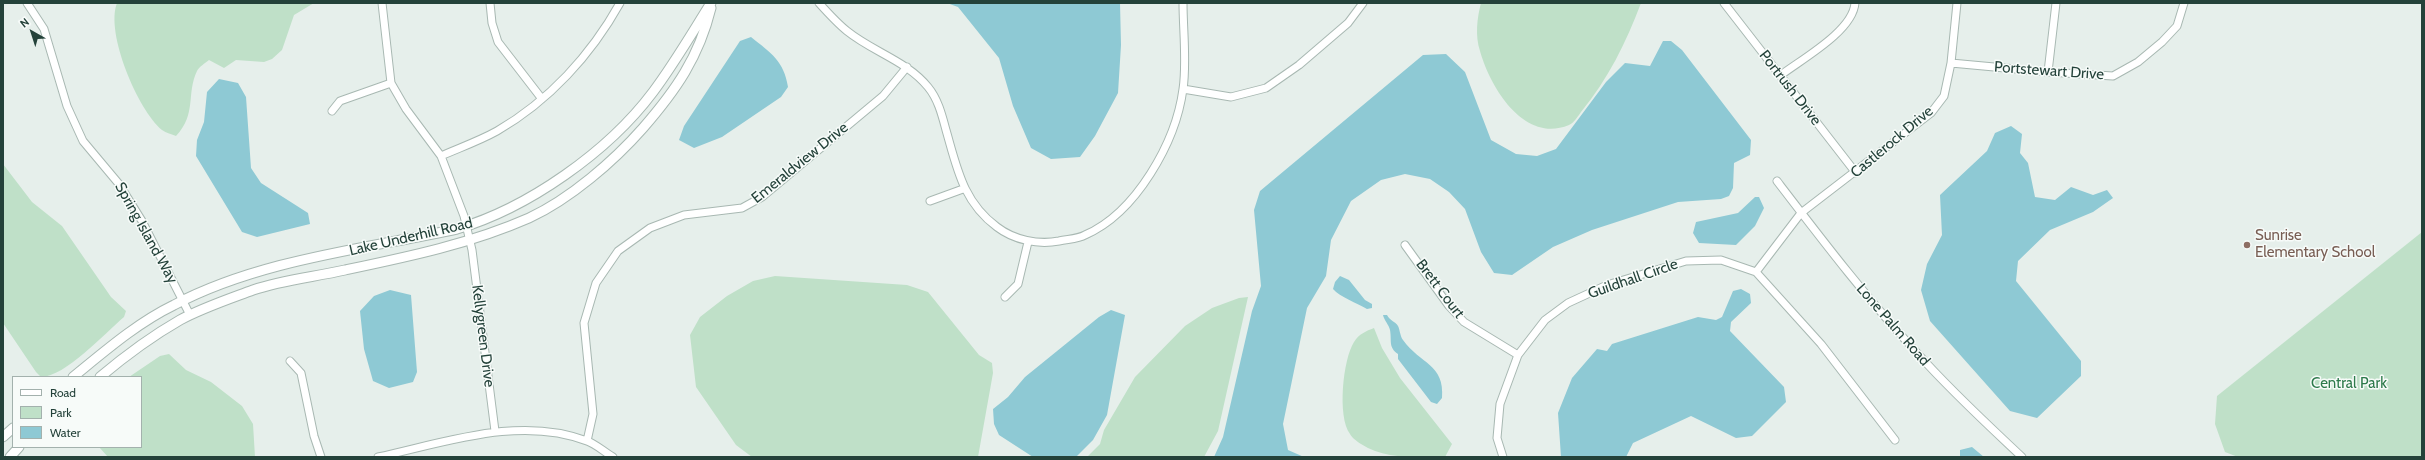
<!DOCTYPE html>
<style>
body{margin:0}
#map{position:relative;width:2425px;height:460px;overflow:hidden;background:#e6efeb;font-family:Cabin,sans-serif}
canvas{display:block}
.frame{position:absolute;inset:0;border:4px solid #24423a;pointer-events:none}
.legend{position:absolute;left:12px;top:376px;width:130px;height:72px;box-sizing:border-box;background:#f7fbf9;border:1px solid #a3b1ad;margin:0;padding:5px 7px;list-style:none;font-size:12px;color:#24423a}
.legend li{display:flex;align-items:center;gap:8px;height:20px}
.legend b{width:20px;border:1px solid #a3b1ad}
.north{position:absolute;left:12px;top:12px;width:40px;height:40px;-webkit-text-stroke:3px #f7fbf9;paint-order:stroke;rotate:321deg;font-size:11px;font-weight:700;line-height:16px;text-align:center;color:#24423a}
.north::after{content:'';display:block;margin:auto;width:14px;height:18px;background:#24423a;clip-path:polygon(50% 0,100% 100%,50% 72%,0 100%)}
</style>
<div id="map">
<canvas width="2425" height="460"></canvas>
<div class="frame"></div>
<ul class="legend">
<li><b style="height:5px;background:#fff"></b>Road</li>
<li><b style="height:11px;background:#bfe0c8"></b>Park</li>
<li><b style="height:11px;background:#8ec9d4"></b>Water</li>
</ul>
<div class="north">N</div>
</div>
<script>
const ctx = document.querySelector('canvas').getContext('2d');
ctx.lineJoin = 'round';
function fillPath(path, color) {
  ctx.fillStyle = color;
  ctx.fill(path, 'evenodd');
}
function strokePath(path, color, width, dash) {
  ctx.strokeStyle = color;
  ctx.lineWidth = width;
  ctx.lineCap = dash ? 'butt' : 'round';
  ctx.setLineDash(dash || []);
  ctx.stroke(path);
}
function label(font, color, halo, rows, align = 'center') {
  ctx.font = font + ' Cabin,sans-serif';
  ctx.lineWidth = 3;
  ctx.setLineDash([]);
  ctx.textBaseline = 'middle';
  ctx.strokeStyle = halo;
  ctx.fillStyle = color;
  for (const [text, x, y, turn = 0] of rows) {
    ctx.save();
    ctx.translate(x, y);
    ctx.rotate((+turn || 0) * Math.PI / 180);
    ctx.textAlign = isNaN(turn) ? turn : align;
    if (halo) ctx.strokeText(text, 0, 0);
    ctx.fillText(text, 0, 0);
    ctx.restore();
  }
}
fillPath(new Path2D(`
 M117,3H314L294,15L282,50L272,59L264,62L236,60L224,68L209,60C205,63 199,67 197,71C186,94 197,114 176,136C172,134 166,133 162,130C138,110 105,33 117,3Z
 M1481,3H1641C1626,43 1608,79 1581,112C1578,116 1574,123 1569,125C1524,144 1490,87 1480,51C1475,36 1477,18 1481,3Z
 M3,164L32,202L62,226L111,297L126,311L124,317C105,333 65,377 41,377L36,372L3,323Z
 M2422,232V457H2238L2225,452L2215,424L2217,396Z
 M775,276L907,285L928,292L979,355L992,363L993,373L978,457H752L736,445L696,387L690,335L700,317L727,296L753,281Z
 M1248,297L1218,431L1204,457H1087L1100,444L1104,430L1135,377L1185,326L1212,308L1239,298Z
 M1374,328L1382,348L1400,378L1452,444L1445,457C1416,457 1386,460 1361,444C1358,442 1352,438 1350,434C1337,417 1343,359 1354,342C1359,334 1366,331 1374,328Z
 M169,354L186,370L211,382L242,406L253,424L255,457H108L99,447H141V377H129L160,356Z`), '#bfe0c8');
fillPath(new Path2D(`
 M947,3H1120L1121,45L1118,93L1095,136L1080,157L1051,159L1031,148L1013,106L999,58L958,7Z
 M751,37C771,53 784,61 788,87L781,97L722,137L694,148L679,140L684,126L740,41Z
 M1663,41H1671L1682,50L1751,140L1750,155L1734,163L1733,188L1729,196L1721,199L1678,202L1592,230L1553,247L1512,275L1494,273L1481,252L1465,209L1449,192L1430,179L1405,174L1381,180L1351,201L1331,240L1326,276L1307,308L1283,424L1288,450L1304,457H1214L1223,437L1252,311L1261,286L1254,210L1260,191L1423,55L1446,54L1465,72L1491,140L1516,154L1537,156L1556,149L1606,82L1625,63L1650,66Z
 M219,79L238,83L246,97L251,168L261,183L308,213L310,224L257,237L242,232L196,156L197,140L204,122L207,92Z
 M2011,126L2022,134L2020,153L2028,163L2035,197L2055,200L2071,187L2093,195L2107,190L2113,198L2093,212L2050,230L2018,261L2016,281L2081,361V376L2037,418L2010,411L1930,321L1921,290L1927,264L1942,235L1940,195L1987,151L1995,133Z
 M1755,197H1759L1764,208L1755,226L1736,245L1699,243L1693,233L1696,222L1738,213Z
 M1340,276L1349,280L1365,300L1372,304V308L1367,309C1357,303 1340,297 1333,289L1335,282Z
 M1741,289L1750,294L1751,303L1731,322L1730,331L1784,387L1786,402L1752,436L1736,438L1691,416L1633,443L1626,457H1561L1558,413L1572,378L1597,349L1607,351L1612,344L1698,317L1716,320L1722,317L1733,291Z
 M390,290L411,295L417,372L413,382L389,388L373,381L364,349L360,311L374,296Z
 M1111,310L1125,315L1107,415L1093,440L1076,457H1033L999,435L994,424L993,409L1008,397L1025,377L1099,317Z
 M1383,315H1387C1390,321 1395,321 1398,326C1400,330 1400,336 1403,340C1420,364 1445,364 1442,398L1437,404L1431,402L1398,359V354C1388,347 1392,341 1390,330C1389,325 1384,320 1383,315Z
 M1972,447L1984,457H1960V450Z`), '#8ec9d4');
const minor = new Path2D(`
 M27,3L44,29L67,106L83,141L119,184L142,221L190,315
 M382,3L391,83L406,109L441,156L464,216L472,250L495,431
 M490,3L492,23L498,42L542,99
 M819,3C828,13 837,23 847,31C873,52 907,61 928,87C938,99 942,115 946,130C957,168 963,202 997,227C1014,240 1038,245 1059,241C1068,239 1078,239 1085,235C1136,213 1176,142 1183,89C1187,64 1183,29 1183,3
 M1724,3L1856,173
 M1951,63L2048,72L2113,76L2138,62L2162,42L2177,26L2184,3
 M2048,72L2056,3
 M1781,75C1802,59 1853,31 1855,3
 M1183,89L1231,97L1266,88L1299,65L1348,23L1363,3
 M332,111L340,101L391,83
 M441,156C459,148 479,141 497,131C549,101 591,55 620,3
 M1777,181C1823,241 1868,300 1919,355C1951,391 1987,424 2022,457
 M930,201L963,189
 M1405,245L1449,306L1464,322L1518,355
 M1756,272L1801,213L1931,113L1944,96L1951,63L1957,3
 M1005,297L1018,284L1028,242
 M290,361L301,373L314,436L321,457
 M587,441L593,414L584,323L596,283L618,251L650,228L684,215L742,208L762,197L883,96L907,67
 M378,457C444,443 520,415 587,441C596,444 604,452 613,457
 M1503,457L1497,438L1500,404L1518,355L1545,320L1568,303L1607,285L1686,261L1721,260L1756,272L1821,344L1895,440`);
const tertiary = new Path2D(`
 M73,377C105,351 137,323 174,305C259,260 364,249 457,229C528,208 608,152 653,92C674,64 692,33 711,3
 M100,377C125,356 152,336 180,320C202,308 229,299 253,290C282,280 314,277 345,270C407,257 470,244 529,218C570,199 614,161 643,128C676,90 699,57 711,8
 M3,437L13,428
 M10,457L19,447`);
strokePath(minor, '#a8b8b2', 9);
strokePath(tertiary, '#a8b8b2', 11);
strokePath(minor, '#fff', 7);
strokePath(tertiary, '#fff', 9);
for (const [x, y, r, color] of [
 [2247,245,4,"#8d6e63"]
]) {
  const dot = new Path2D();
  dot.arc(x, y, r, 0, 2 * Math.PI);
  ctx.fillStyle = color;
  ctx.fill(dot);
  strokePath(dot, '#f7fbf9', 1.5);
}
label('15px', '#24423a', '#f7fbf9', [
 ["Portstewart Drive",2049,71,4],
 ["Portrush Drive",1790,88,52],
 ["Castlerock Drive",1892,142,-40],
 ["Emeraldview Drive",800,163,-39],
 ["Spring Island Way",146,233,61],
 ["Lake Underhill Road",411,237,-13],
 ["Guildhall Circle",1633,279,-19],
 ["Brett Court",1440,289,53],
 ["Lone Palm Road",1893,325,49],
 ["Kellygreen Drive",483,336,83]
]);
label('15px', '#785e54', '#f7fbf9', [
 ["Sunrise",2255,236],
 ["Elementary School",2255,253]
], 'left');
label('15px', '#2d7a4b', '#f7fbf9', [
 ["Central Park",2349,384]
]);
</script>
